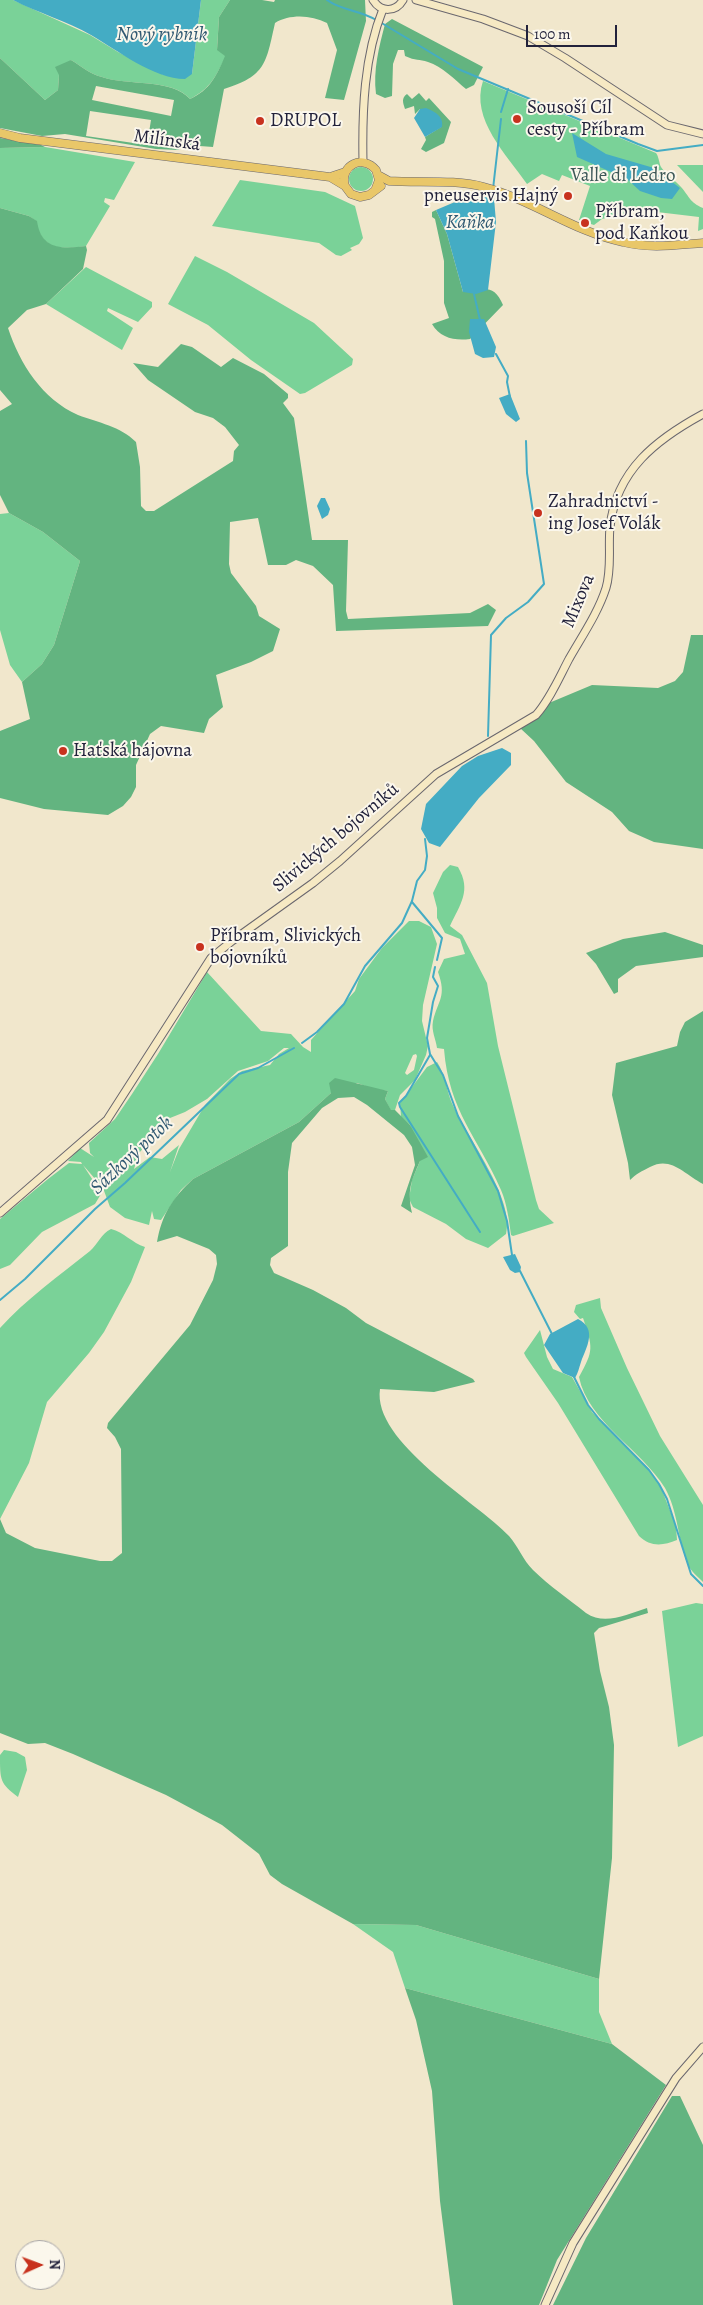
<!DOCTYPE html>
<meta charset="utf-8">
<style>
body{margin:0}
#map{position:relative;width:703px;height:2305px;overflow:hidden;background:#f1e7cc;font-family:Alegreya,serif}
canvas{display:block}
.north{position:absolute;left:15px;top:2240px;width:50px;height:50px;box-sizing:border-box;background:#fbf7ec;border:1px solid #a4a2a5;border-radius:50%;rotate:88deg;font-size:14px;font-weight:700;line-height:20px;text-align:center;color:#22223b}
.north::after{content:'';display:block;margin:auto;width:18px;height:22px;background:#c8321e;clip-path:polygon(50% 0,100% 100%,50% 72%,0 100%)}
.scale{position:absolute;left:526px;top:25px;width:91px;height:22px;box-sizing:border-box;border:2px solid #22223b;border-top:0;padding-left:6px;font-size:15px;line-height:18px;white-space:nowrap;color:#22223b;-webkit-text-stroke:4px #fbf7ec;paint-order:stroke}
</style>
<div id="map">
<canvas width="703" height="2305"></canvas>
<div class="north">N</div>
<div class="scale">100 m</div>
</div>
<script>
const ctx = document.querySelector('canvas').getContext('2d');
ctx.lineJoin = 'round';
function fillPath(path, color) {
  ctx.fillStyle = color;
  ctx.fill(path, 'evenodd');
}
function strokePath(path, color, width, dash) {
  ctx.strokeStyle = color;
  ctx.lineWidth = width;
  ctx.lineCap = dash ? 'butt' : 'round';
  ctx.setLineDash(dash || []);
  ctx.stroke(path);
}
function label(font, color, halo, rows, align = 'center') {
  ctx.font = font + ' Alegreya,serif';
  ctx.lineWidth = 4;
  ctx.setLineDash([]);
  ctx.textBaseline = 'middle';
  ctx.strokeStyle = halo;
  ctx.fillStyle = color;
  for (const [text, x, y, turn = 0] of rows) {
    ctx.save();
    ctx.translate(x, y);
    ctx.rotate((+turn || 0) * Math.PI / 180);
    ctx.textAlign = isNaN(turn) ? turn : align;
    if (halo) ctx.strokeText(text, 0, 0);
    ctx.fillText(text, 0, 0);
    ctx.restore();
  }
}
fillPath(new Path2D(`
 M0,0H13L90,35L118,52L164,75L192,74L201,0H230L219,17L217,49L226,56C216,76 211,88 190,99C173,78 126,86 102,77C90,74 81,66 71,60L59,75L58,90L45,100L0,58Z
 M483,81L656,153C659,157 659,163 661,167C666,175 675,180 681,187C690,197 689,202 703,208V229L698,231L699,217L632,209L628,213L602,219L594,225L579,220L590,186L562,175L559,181L542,174L527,184C507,155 470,119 483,81Z
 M45,147L135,162L114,200L105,198L104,202L110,206L86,246C61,250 41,250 36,221L29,216L0,208V148Z
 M677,165H703V192Z
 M349 179a12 12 0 1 1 24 0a12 12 0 1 1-24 0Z
 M240,180L325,192L355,206L363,238L359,244L350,248L352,250L341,256L336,255L319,243L212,226Z
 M195,256L227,272L314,323L353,359L352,365L305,393L300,394L251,360L208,325L168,304Z
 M86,267L152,302V307L138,322L108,308L107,311L133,328L122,350L46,304Z
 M9,513L43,532L80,561L54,645L42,664L22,682L10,665L0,630V514Z
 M450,865L458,867C472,891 460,904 450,926L462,935L487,983L498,1046L536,1200L539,1209L554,1223L513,1236L511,1235C509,1220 507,1204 501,1190C478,1137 449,1112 444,1049L437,1048C436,1039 431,1031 433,1021C438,1000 447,997 438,972L444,959L465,954L460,939L445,933L437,918V908L433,893L443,872Z
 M409,921H419L431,927L437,944L423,1005L422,1021L428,1046L426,1055L415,1080L400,1095L395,1110L391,1111L385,1099L388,1091L374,1089L357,1083L331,1093L299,1122L193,1179L181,1190L161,1220L154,1219L152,1211L149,1225L125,1218L110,1207L103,1188L83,1165L100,1191L101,1194L95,1204L42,1232L10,1265L0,1269V1219L48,1179L69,1163L82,1164L81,1162L68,1161L80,1148L94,1157L90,1153L89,1143L115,1119L132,1094L158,1054L207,972L261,1031L291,1034L303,1047L311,1052V1040L355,991L359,979L382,948ZM284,1048H289L279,1054L270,1065L242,1071L230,1079L205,1105L179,1149L170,1172L179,1145L162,1159L150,1157L134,1169L139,1153L170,1118L185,1112L207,1099L238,1071L268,1061ZM416,1054L417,1056L414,1070L407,1075L405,1073L413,1055Z
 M437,1062C445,1074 446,1088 451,1101C465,1135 516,1199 506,1234L488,1248L466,1239L446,1224L413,1207L409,1199L412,1180L420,1161L410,1125L401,1117L400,1103L427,1067Z
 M111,1229C124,1232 132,1243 145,1247L131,1282L104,1332L89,1353L47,1402L29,1463L0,1519V1328C25,1300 60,1275 90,1251C98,1244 101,1234 111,1229Z
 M600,1298L601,1308L627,1368L660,1436L703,1505V1582C698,1577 691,1571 688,1565C678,1541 678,1511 665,1488C641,1449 588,1422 579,1377C594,1350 593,1348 583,1318L580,1319L574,1312L576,1305Z
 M540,1330L547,1357L553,1369L572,1377L592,1412L649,1470L660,1485L676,1526L677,1540C663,1546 650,1547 639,1536L558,1403L526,1357L524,1353Z
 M696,1603L703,1604V1736L678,1747L662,1611Z
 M4,1750L16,1752L25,1757L27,1770L18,1797C0,1783 0,1781 0,1755Z
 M353,1924L416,1925L599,1979V2012L612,2044L405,1988L393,1952Z`), '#7ad298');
fillPath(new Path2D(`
 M230,0H262L274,2L275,0H365L366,21L344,100L325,98L337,50L327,23C311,15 290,14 275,23C266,63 266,76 224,89L213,147L187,145L178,150L156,149L65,134L42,136L0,128V58L45,100L58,90L59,75L55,67L71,60C81,66 90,74 102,77C127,86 172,78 190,99C210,90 217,75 225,56L217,50L219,17ZM96,86L174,100L171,116L92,100ZM90,111L151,120L147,145L86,136Z
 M392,19L483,67L474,85L466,89C455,80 442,66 428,62C419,59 416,61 405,56L404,50H398L393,64L392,96L385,98L376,94C373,70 379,47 385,24Z
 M419,93L426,101L429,98L451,122L444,143L426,152L421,149L426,140L425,137L441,127L420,109L415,114L414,106L405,109C403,103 401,98 407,94L412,99Z
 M0,138L41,145L45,147L0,148Z
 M0,208L29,216L37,221C41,250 62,249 86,246L87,250L83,269L46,304L27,310L8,328C20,364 42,399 78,415C99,423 120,426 136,442L140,467L141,506L146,511H154L233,461L234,451L239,445L225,427L213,418L195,412L148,380L133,363L158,367L181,344L192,347L221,367L233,358L264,374L288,394V398L283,403L294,418L312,540H348L346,611L348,619L470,613L488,604L496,610L488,626L336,631L333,585L313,566L296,560L286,565H268L258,518L230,522L229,564L231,573L256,606L259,616L280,629L273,651L251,662L216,675L223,707L209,719L204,733L161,726L150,734L136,765V787L131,797L123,806L108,815L44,809L0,798V731L30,719L22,682L42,664L54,645L80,561L43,532L9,513L0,495V411L12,404L0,390Z
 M436,210L447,234L463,292C483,289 494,283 503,305L470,339C455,341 440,338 432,324L449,318L444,303V261L435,219L432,217V212Z
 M691,635H703V849L654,842L629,831L612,812L566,782L534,741L520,728L538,715L549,703L592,685L658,688L675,681L683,672Z
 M665,932L703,945V957L636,966L618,979V992L614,994L596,964L586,953L623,939Z
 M703,1011V1184C684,1174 671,1156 650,1167C642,1171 636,1174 630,1180L628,1163L612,1095L616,1063L677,1046L680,1032L685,1022Z
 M335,1078L388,1091L385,1099L391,1110H395L410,1125L428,1157L420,1161C411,1182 407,1190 412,1213L401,1206L415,1165L412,1147L404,1135L367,1105L354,1097L338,1098L322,1108L292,1143L288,1172V1246L271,1258L270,1265L274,1273L313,1290L346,1308L366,1323L473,1379L475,1382L434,1392L380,1389C372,1442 477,1502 509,1536C518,1546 523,1560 533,1570C549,1586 569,1599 586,1613C605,1626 627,1614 647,1608L648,1613L599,1628L594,1633L600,1671L609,1707L614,1745L612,1858L599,1979L416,1925L353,1924L282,1884L270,1875L259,1854L222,1825L166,1795L73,1754L45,1743L28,1744L0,1733V1519L6,1533L35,1548L100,1561H112L122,1553L121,1449L115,1437L107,1428L108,1423L190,1325L213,1280L217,1264L216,1255L209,1249L177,1236L157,1242C162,1214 172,1199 193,1179L299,1122L331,1093L329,1083Z
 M405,1988L612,2044L666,2085L557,2260L539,2305H453L440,2201L432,2091L416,2020Z
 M672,2096H680L703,2145V2305H553L586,2238Z`), '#63b480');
fillPath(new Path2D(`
 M13,0H201L192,74L185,79C154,79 117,50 91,35C67,21 38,13 13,0Z
 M426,108C435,112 444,116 442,127L425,137L414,118L420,109Z
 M572,133L606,154L654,168L680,188L672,199L661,198L640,191L627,179L577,157Z
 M469,196L494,198L496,222L488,290L476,294L463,292L447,234L436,210Z
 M470,319H484L496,347L494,357L483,358L475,354L469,332Z
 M510,394L520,419L516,422L506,414L499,398Z
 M321,498H325L330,509L328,515L322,519L317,506Z
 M502,748L511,753V765L479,798L440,847L429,843L421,829L426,804L462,766L478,756Z
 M515,1254L521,1267L520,1272L515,1273L510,1270L503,1257Z
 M578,1319C598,1329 586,1348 581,1362C579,1368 578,1373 575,1378L563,1373L544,1345L550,1334Z`), '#44acc4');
strokePath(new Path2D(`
 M327,0C342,11 360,10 376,20
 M380,22L458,69L638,144L657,151L703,145
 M501,112L508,89
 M493,189L501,119
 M474,294L480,320
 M496,354L508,376L507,382L510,397
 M488,736L491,635L506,618L528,602L544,584L527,473L526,441
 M412,902L442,938L437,960
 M435,967L433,977L438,986L433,1002L427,1038L430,1054L443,1075L458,1116L498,1191L507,1221L512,1255
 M302,1043L317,1032L344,1004L365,966L402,923L412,901L417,881L425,870L427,856L425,839
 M430,1055L406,1096L399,1103L400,1107L480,1232
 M520,1271L553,1336
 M0,1300L25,1279L95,1209L125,1183L239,1074L258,1068L294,1048
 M573,1375L588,1405L599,1419L649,1470L659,1484L667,1499L691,1574L703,1586`), '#44acc4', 2);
const secondary = new Path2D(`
 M373,0C381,13 396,12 403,0
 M416,0L483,19L528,36L565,58L667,125L703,134
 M363,162C362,111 364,56 383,9
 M0,1213L107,1120L211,958L232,941L313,883L340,861L436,774L536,715C550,699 559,678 569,659C582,636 598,613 606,588C612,568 608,547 610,527C616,470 657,439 703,414
 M545,2305L573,2243L676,2078L703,2047`);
const primary = new Path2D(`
 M0,133L20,138L330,177L345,172
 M378,175L389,181C420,183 454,179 484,187C533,200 574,232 623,242C651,249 675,245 703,243
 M330,177L345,186L351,194L360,197L369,195L381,186
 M345,186C339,165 363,154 376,170L379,180L376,188`);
strokePath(secondary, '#6a676e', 9);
strokePath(primary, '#6a676e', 9);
strokePath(secondary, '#f6e9c3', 7);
strokePath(primary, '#e9c769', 8);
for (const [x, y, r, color] of [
 [517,119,5,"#c8321e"],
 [260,121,5,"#c8321e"],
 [568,196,5,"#c8321e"],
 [585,223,5,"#c8321e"],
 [538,513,5,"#c8321e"],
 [63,751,5,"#c8321e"],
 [200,947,5,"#c8321e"]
]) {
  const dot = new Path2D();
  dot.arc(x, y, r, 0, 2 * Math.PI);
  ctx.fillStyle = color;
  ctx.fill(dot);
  strokePath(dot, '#fbf7ec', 2);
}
label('19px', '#22223b', '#fbf7ec', [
 ["Sousoší Cíl",527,108],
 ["cesty - Příbram",527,130],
 ["DRUPOL",270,121],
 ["pneuservis Hajný",558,196,"right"],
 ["Příbram,",595,212],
 ["pod Kaňkou",595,234],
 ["Zahradnictví -",548,502],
 ["ing Josef Volák",548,524],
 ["Haťská hájovna",73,751],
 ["Příbram, Slivických",210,936],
 ["bojovníků",210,958]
], 'left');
label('19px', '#22223b', '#fbf7ec', [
 ["Milínská",167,141,8],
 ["Mixova",579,601,-67],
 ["Slivických bojovníků",336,838,-40]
]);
label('19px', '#3c5757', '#fbf7ec', [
 ["Valle di Ledro",623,176]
]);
label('italic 20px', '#305972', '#fbf7ec', [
 ["Nový rybník",162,35],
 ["Kaňka",470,223],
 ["Sázkový potok",132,1156,-43]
]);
</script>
